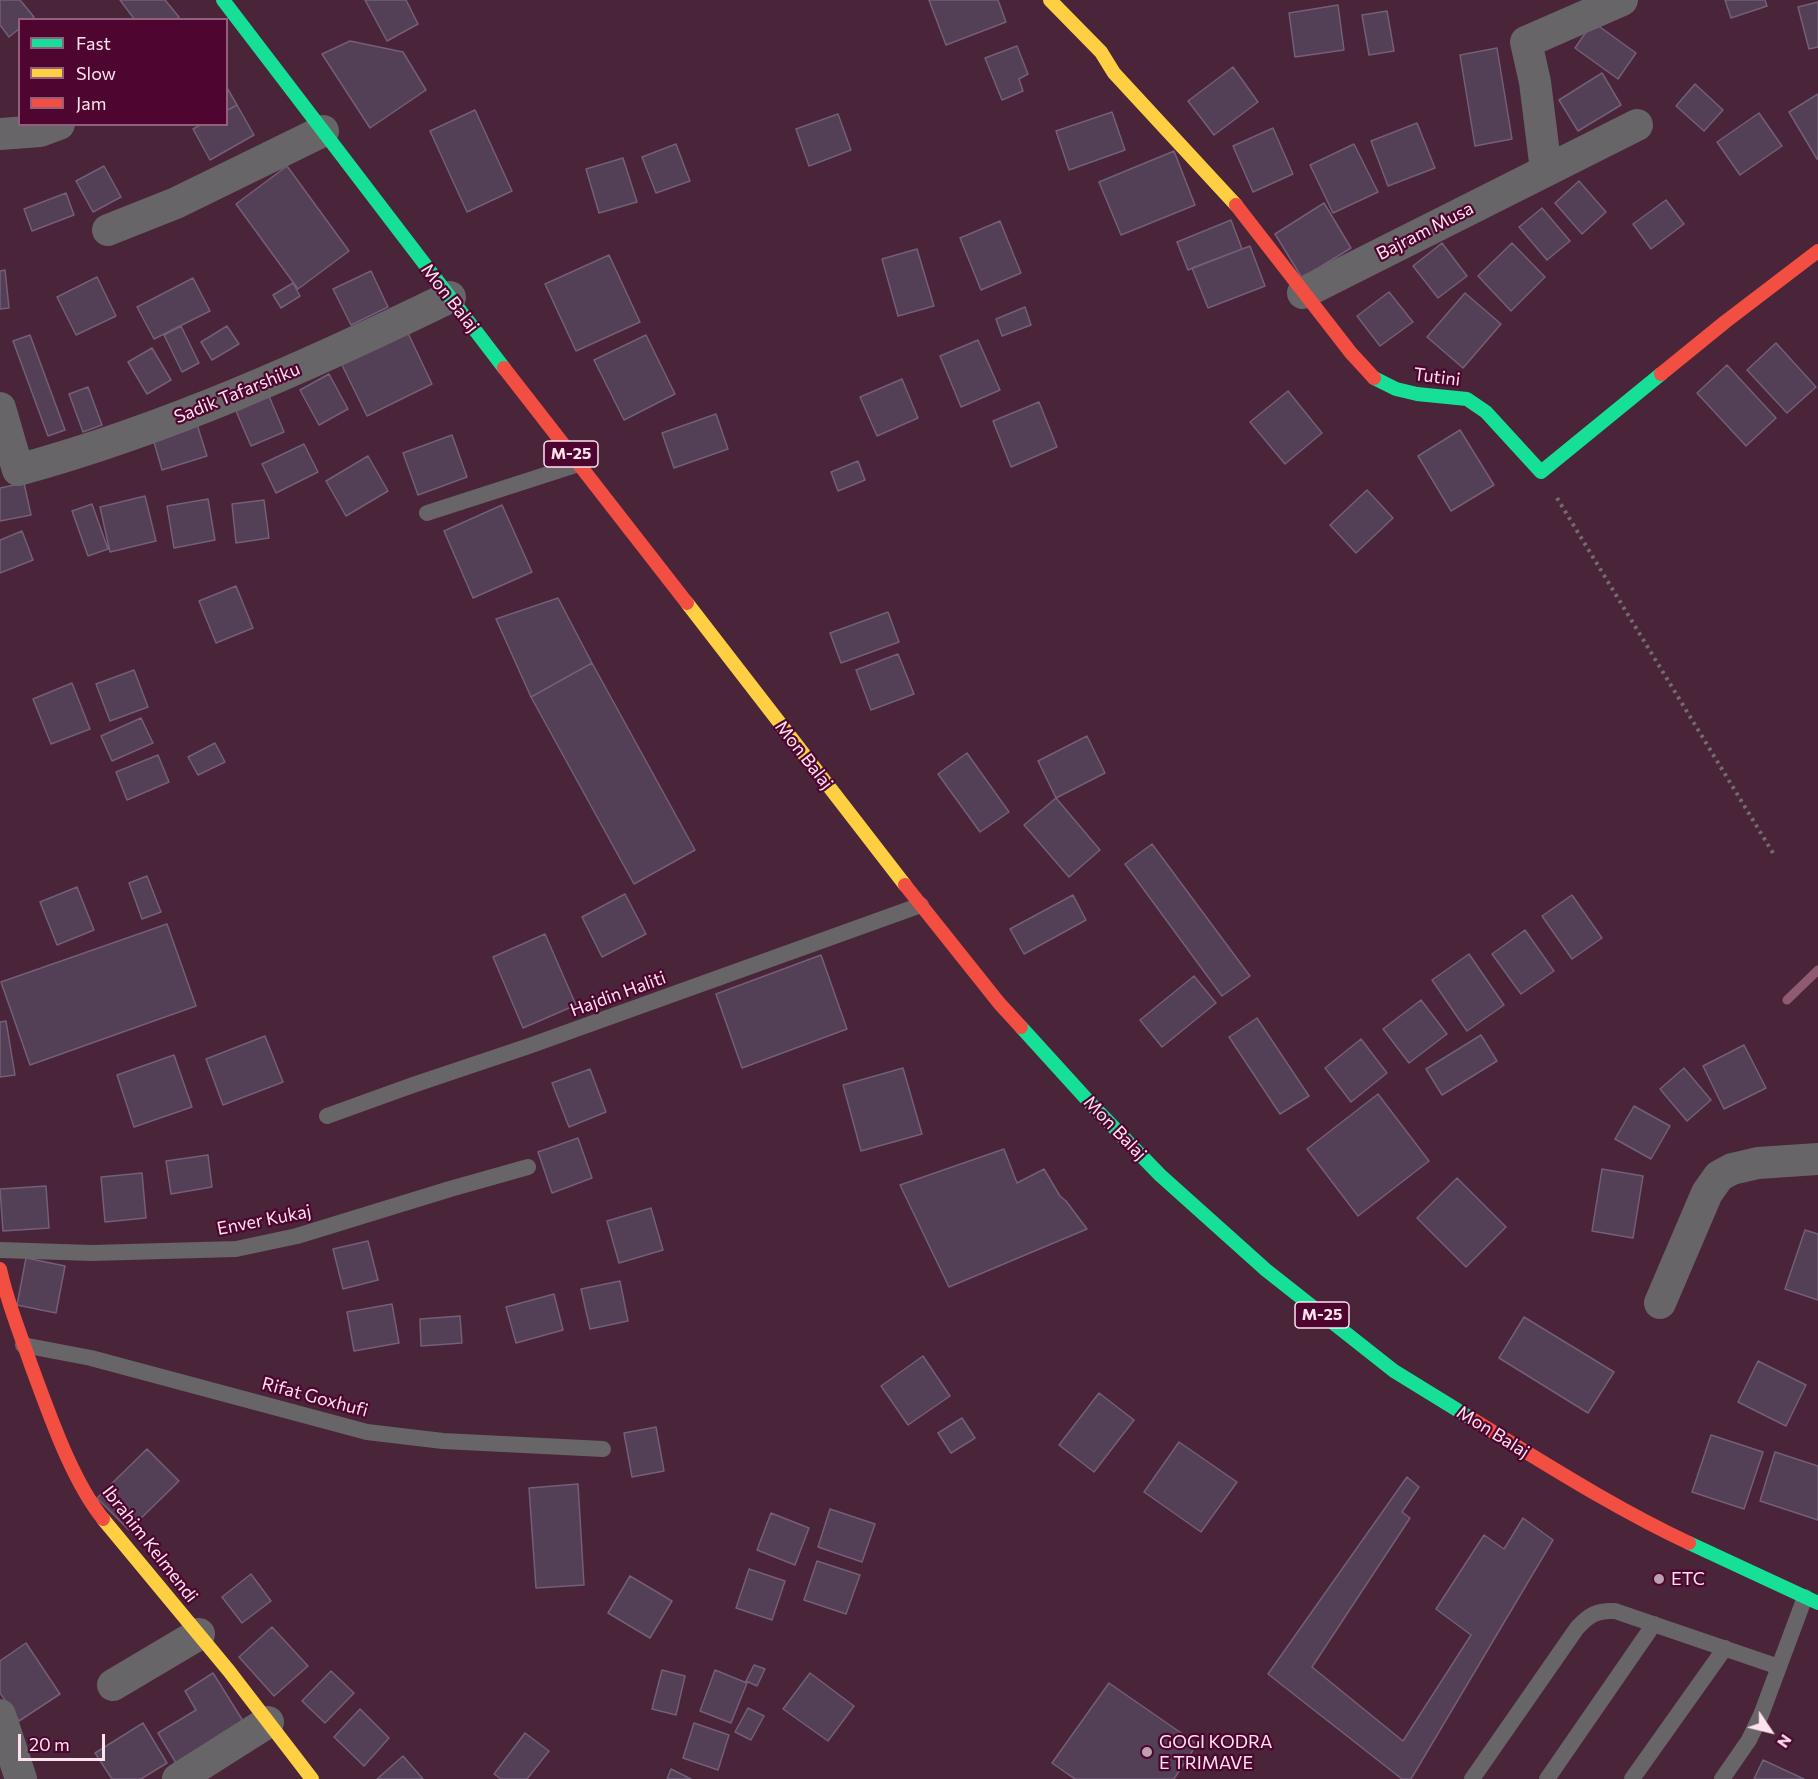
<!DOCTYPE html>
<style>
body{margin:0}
#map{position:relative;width:1818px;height:1779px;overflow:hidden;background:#4a2439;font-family:Commissioner,sans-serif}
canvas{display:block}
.legend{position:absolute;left:18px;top:18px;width:210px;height:108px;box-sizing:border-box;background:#4e0630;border:2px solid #945e7c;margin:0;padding:8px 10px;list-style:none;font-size:18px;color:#fee3ee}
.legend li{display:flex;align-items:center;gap:12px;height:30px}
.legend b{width:30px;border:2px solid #945e7c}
.north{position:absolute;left:1740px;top:1701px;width:60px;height:60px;-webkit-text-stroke:4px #4e0630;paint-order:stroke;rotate:125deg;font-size:16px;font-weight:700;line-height:24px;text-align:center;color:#fee3ee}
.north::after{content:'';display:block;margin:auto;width:21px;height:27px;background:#fee3ee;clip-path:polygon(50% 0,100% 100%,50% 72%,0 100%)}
.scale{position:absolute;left:18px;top:1734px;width:87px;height:27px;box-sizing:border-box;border:3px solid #fee3ee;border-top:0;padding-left:8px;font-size:18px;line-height:21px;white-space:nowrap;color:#fee3ee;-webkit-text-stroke:4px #4e0630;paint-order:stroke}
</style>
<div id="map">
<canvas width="1818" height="1779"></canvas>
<ul class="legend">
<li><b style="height:8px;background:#16e098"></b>Fast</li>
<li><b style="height:8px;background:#ffcf43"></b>Slow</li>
<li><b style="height:8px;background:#f24e42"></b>Jam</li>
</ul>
<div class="north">N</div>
<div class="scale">20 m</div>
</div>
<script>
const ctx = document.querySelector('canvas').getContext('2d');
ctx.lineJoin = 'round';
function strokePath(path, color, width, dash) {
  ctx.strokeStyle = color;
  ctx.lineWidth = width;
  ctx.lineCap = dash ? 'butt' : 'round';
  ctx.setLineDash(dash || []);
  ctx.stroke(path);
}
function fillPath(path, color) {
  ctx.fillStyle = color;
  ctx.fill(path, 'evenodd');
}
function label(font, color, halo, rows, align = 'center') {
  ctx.font = font + ' Commissioner,sans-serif';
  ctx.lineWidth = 4.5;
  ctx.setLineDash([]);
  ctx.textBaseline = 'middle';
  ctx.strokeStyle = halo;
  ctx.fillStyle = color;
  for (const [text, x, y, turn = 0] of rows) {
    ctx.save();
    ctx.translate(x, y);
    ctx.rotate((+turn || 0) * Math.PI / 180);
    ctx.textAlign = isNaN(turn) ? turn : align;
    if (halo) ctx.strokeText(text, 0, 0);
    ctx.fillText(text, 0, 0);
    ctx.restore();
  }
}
strokePath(new Path2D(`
 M1787,1000L1818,970`), '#915a73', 9);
const building = new Path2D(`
 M0,0H20L34,17L31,20H20V28L9,37L0,25Z
 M120,0H165L179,17L176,20H135Z
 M365,0H406L418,24L387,41Z
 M929,0H998L1006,22L946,45Z
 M1725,0H1765L1767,6L1731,18Z
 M1818,2V47L1809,49L1798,7Z
 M1338,5L1344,50L1295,57L1289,13Z
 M1387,11L1394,51L1369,55L1362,15Z
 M1593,22L1636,53L1618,79L1575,48Z
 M350,41L403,52L426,90L370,128L322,54Z
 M1017,46L1028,74L1019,79L1023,91L1002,100L985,58Z
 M1497,48L1512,139L1475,146L1460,55Z
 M1233,67L1258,102L1214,135L1188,101Z
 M1602,73L1621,105L1578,131L1559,100Z
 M1695,84L1723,110L1704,131L1676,106Z
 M226,86L237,105L226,111Z
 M1818,94V159H1817L1789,112Z
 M237,105L254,135L210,160L193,129L202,124H226V111Z
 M475,110L512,191L467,212L430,131Z
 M1112,112L1125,150L1069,170L1056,131Z
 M1759,113L1782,146L1740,175L1717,142Z
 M838,114L851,150L809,166L796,129Z
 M1417,123L1435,168L1388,186L1371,141Z
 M1273,128L1293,174L1253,192L1233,146Z
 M676,144L690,181L656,193L642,157Z
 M1354,144L1378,192L1333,213L1310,165Z
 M1174,151L1195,205L1121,235L1099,182Z
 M623,158L637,202L599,213L586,169Z
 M104,166L121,197L93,212L76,181Z
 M287,166L349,251L298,289L236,204Z
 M1579,181L1606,212L1582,234L1555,203Z
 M66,193L74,215L32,231L24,209Z
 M1666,200L1684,224L1651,249L1633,224Z
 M1324,203L1351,248L1302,278L1275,234Z
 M1542,208L1570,241L1547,260L1519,227Z
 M1231,220L1242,249L1188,270L1177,242Z
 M1000,221L1021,273L981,290L960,238Z
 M1442,243L1467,276L1438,298L1413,266Z
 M1512,243L1545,277L1511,311L1478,276Z
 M1250,246L1265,286L1208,308L1192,268Z
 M917,249L934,306L898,316L882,259Z
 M609,255L640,322L576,351L545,284Z
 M5,270L9,308L0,309V271Z
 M371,271L388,307L351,325L333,289Z
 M97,277L116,316L76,335L57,297Z
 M193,278L210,311L154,339L137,307Z
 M293,283L300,296L281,308L273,295Z
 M1389,292L1413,322L1380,346L1357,316Z
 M1465,293L1501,324L1463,368L1427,337Z
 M1025,307L1031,325L1002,336L996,319Z
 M181,326L199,363L182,372L164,335Z
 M227,326L239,344L212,360L201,342Z
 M407,331L432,384L367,416L341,363Z
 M30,335L65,430L48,436L13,341Z
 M646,335L675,394L624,420L594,360Z
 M978,340L1000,390L961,407L940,356Z
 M1776,343L1816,387L1787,413L1747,370Z
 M152,348L171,380L147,394L128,362Z
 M1727,365L1776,418L1746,446L1697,393Z
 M329,374L348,409L319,425L300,390Z
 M902,379L918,418L877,436L860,397Z
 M88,387L102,425L83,432L69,394Z
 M1288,391L1322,433L1285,464L1250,422Z
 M269,396L284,432L251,446L236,411Z
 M1039,402L1057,447L1011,467L993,421Z
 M716,414L728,449L674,468L662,433Z
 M194,415L207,456L162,470L150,428Z
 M1460,430L1494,485L1451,511L1418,456Z
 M452,435L467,477L418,495L403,453Z
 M304,444L318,472L276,493L262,464Z
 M368,456L388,491L346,516L326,481Z
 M858,461L865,480L838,491L831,472Z
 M24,483L31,515L0,521V488Z
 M1367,490L1393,518L1356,553L1330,525Z
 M145,496L156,541L110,552L100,507Z
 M208,499L215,540L174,548L167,506Z
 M264,500L269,538L236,543L232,504Z
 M92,504L108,549L88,556L72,511Z
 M502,505L532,572L473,598L444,531Z
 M22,531L33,560L0,573V540Z
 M236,586L253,628L216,643L199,601Z
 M558,598L592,663L531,697L496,619Z
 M888,612L899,642L841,663L830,633Z
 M898,654L914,694L871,710L856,670Z
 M592,663L695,850L634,884L531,697Z
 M134,670L148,707L110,721L96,684Z
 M72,683L90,729L51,744L33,699Z
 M141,718L153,743L112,761L101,736Z
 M1087,736L1105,773L1056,798L1038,761Z
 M215,743L225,762L198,775L188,757Z
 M967,753L1009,812L980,832L938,774Z
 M158,755L169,782L127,800L116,772Z
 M1056,798L1100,850L1069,877L1024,825Z
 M1152,844L1250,976L1222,996L1125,864Z
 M147,876L161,912L142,919L129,883Z
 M77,887L94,930L57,945L40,902Z
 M625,894L646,934L602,957L582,917Z
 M1073,895L1086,920L1024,954L1010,929Z
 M1572,895L1602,938L1572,959L1542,916Z
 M167,924L196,1006L30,1065L1,982Z
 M1525,930L1554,971L1521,994L1492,954Z
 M545,934L576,1005L523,1028L493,957Z
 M1469,954L1504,1005L1467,1031L1432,980Z
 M821,955L847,1029L742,1068L716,994Z
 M1194,976L1216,1003L1162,1047L1140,1020Z
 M1421,1000L1447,1034L1409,1063L1383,1029Z
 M1257,1018L1309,1096L1280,1114L1229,1037Z
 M6,1021L15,1075L0,1077V1022Z
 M1481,1035L1497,1061L1442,1095L1426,1069Z
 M265,1036L283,1082L223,1105L206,1059Z
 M1361,1039L1387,1073L1351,1102L1325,1068Z
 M1744,1045L1766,1088L1724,1109L1703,1066Z
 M174,1055L192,1107L134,1127L117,1075Z
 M903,1068L922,1134L861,1151L843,1085Z
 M1684,1068L1711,1100L1687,1121L1660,1089Z
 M590,1069L606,1112L569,1127L552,1083Z
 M1378,1094L1429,1161L1358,1216L1307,1149Z
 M1634,1106L1670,1126L1651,1159L1615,1139Z
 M578,1138L592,1178L552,1193L538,1152Z
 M1004,1149L1017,1183L1044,1169L1060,1196L1066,1201L1087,1229L949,1287L900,1185Z
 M208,1155L212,1187L171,1194L166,1161Z
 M1602,1169L1643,1176L1633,1238L1592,1231Z
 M142,1173L146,1218L105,1222L101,1177Z
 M1457,1178L1506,1227L1466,1267L1417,1218Z
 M46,1186L49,1228L3,1231L0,1189Z
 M651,1208L663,1250L619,1263L607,1221Z
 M1805,1230L1818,1234V1300L1785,1289Z
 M368,1241L378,1280L343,1289L333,1249Z
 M26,1258L65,1266L56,1313L17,1305Z
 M620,1281L628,1321L590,1329L581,1289Z
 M554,1294L563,1330L516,1343L506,1307Z
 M392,1304L399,1343L354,1351L347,1312Z
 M460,1316L462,1343L421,1346L420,1319Z
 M1524,1317L1614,1372L1588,1413L1499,1358Z
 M923,1356L950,1396L908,1425L881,1386Z
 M1758,1361L1806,1385L1786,1426L1738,1402Z
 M1099,1393L1134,1420L1094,1472L1059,1445Z
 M962,1418L975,1438L951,1453L938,1433Z
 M656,1427L664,1471L632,1477L624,1433Z
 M1711,1435L1763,1452L1744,1509L1692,1492Z
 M1179,1442L1237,1482L1201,1532L1144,1492Z
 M147,1449L179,1481L129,1530L97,1498Z
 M1775,1452L1818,1466V1520L1760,1501Z
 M1407,1477L1419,1487L1402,1512L1410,1518L1312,1667L1403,1741L1471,1635L1436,1609L1484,1535L1504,1549L1523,1518L1553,1540L1411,1779H1402L1268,1674Z
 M578,1484L584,1585L536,1588L529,1488Z
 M830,1509L875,1524L862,1562L818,1547Z
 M771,1513L809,1528L795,1565L757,1550Z
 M817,1561L860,1575L846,1614L804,1600Z
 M749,1569L785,1581L772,1620L736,1608Z
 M251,1574L271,1601L242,1623L222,1597Z
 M630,1576L672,1601L650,1638L608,1613Z
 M272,1627L308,1666L274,1696L239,1657Z
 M26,1643L60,1694L19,1721L0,1693V1661Z
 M754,1665L765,1669L757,1686L746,1681Z
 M662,1670L685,1676L676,1715L652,1709Z
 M715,1670L747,1683L731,1723L700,1711Z
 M331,1671L354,1693L325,1723L302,1701Z
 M213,1673L243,1721L176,1763L158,1733L196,1710L185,1691Z
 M810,1673L854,1706L828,1741L783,1709Z
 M1109,1683L1197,1744L1174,1779H1075L1052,1763Z
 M748,1708L764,1716L751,1740L735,1732Z
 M360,1709L389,1738L364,1766L334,1737Z
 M143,1723L167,1763L141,1779H112L95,1753Z
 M694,1723L729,1735L718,1770L683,1758Z
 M525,1733L549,1751L527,1779H501L494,1774Z
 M403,1756L423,1779H377Z
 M1763,1760L1804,1779H1754Z
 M671,1769L691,1779H667Z`);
fillPath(building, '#533f56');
strokePath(building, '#735f77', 1.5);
strokePath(new Path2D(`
 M1557,498L1773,853`), '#726b6f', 4, [3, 4.5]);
strokePath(new Path2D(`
 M427,513L579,464
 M327,1116L413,1085L529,1046L921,905
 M0,1250L92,1253L236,1249L297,1236L450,1189L528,1167
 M23,1345L91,1358L367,1432L443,1441L603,1449
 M1472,1779L1577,1628C1589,1615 1597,1610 1615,1611L1779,1667
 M1547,1779L1654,1624
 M1632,1779L1725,1648
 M1722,1779L1749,1740L1761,1715L1805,1597`), '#676567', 16);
strokePath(new Path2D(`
 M0,134L40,131L59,124
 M1546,170L1535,82L1526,42L1622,0
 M108,230L176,203L323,131
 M1303,293L1637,125
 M0,408L18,470C168,429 310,365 450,297
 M1660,1303L1707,1193L1719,1176L1732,1169L1758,1163L1818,1159
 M113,1685L199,1634
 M0,1715L21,1779
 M178,1779L268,1722`), '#676567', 32);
strokePath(new Path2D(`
 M223,0L504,368
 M1374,378L1396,389L1417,394L1467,399L1486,412L1541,472L1661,374
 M1021,1027L1091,1104L1160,1175L1266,1270L1394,1371L1472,1419
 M1689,1543L1818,1603`), '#16e098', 14);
strokePath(new Path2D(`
 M1050,0L1101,52L1114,73L1236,205
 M687,603L905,885
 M103,1519L229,1671L312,1779`), '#ffcf43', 14);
strokePath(new Path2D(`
 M1236,205L1351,353L1374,378
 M504,368L687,603
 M1661,374L1725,322L1818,251
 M905,885L999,1003L1021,1027
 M0,1269C7,1302 20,1333 31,1365C49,1413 71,1479 103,1519
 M1472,1419C1543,1462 1614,1508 1689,1543`), '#f24e42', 14);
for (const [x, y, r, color] of [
 [1659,1579,6,"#bfa0af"],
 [1147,1752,6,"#bfa0af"]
]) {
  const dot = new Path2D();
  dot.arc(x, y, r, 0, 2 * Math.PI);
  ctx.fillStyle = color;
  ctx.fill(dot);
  strokePath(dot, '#4e0630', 2);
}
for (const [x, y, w] of [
 [571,454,54],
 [1322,1315,54]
]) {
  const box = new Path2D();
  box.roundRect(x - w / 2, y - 13, w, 26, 4.5);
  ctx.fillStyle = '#4e0630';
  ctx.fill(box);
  strokePath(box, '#fee3ee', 1.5);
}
label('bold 16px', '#fee3ee', null, [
 ["M-25",571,454],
 ["M-25",1322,1315]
]);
label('18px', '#fee3ee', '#4e0630', [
 ["Bajram Musa",1425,231,-27],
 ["Mon Balaj",450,298,52],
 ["Tutini",1437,377,7],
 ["Sadik Tafarshiku",237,393,-22],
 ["Mon Balaj",804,755,52],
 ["Hajdin Haliti",618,994,-20],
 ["Mon Balaj",1115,1128,46],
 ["Enver Kukaj",264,1220,-11],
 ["Rifat Goxhufi",315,1397,15],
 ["Mon Balaj",1493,1432,32],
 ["Ibrahim Kelmendi",150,1544,52]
]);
label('18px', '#fee3ee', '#4e0630', [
 ["ETC",1671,1579],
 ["GOGI KODRA",1159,1742],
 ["E TRIMAVE",1159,1763]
], 'left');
</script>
